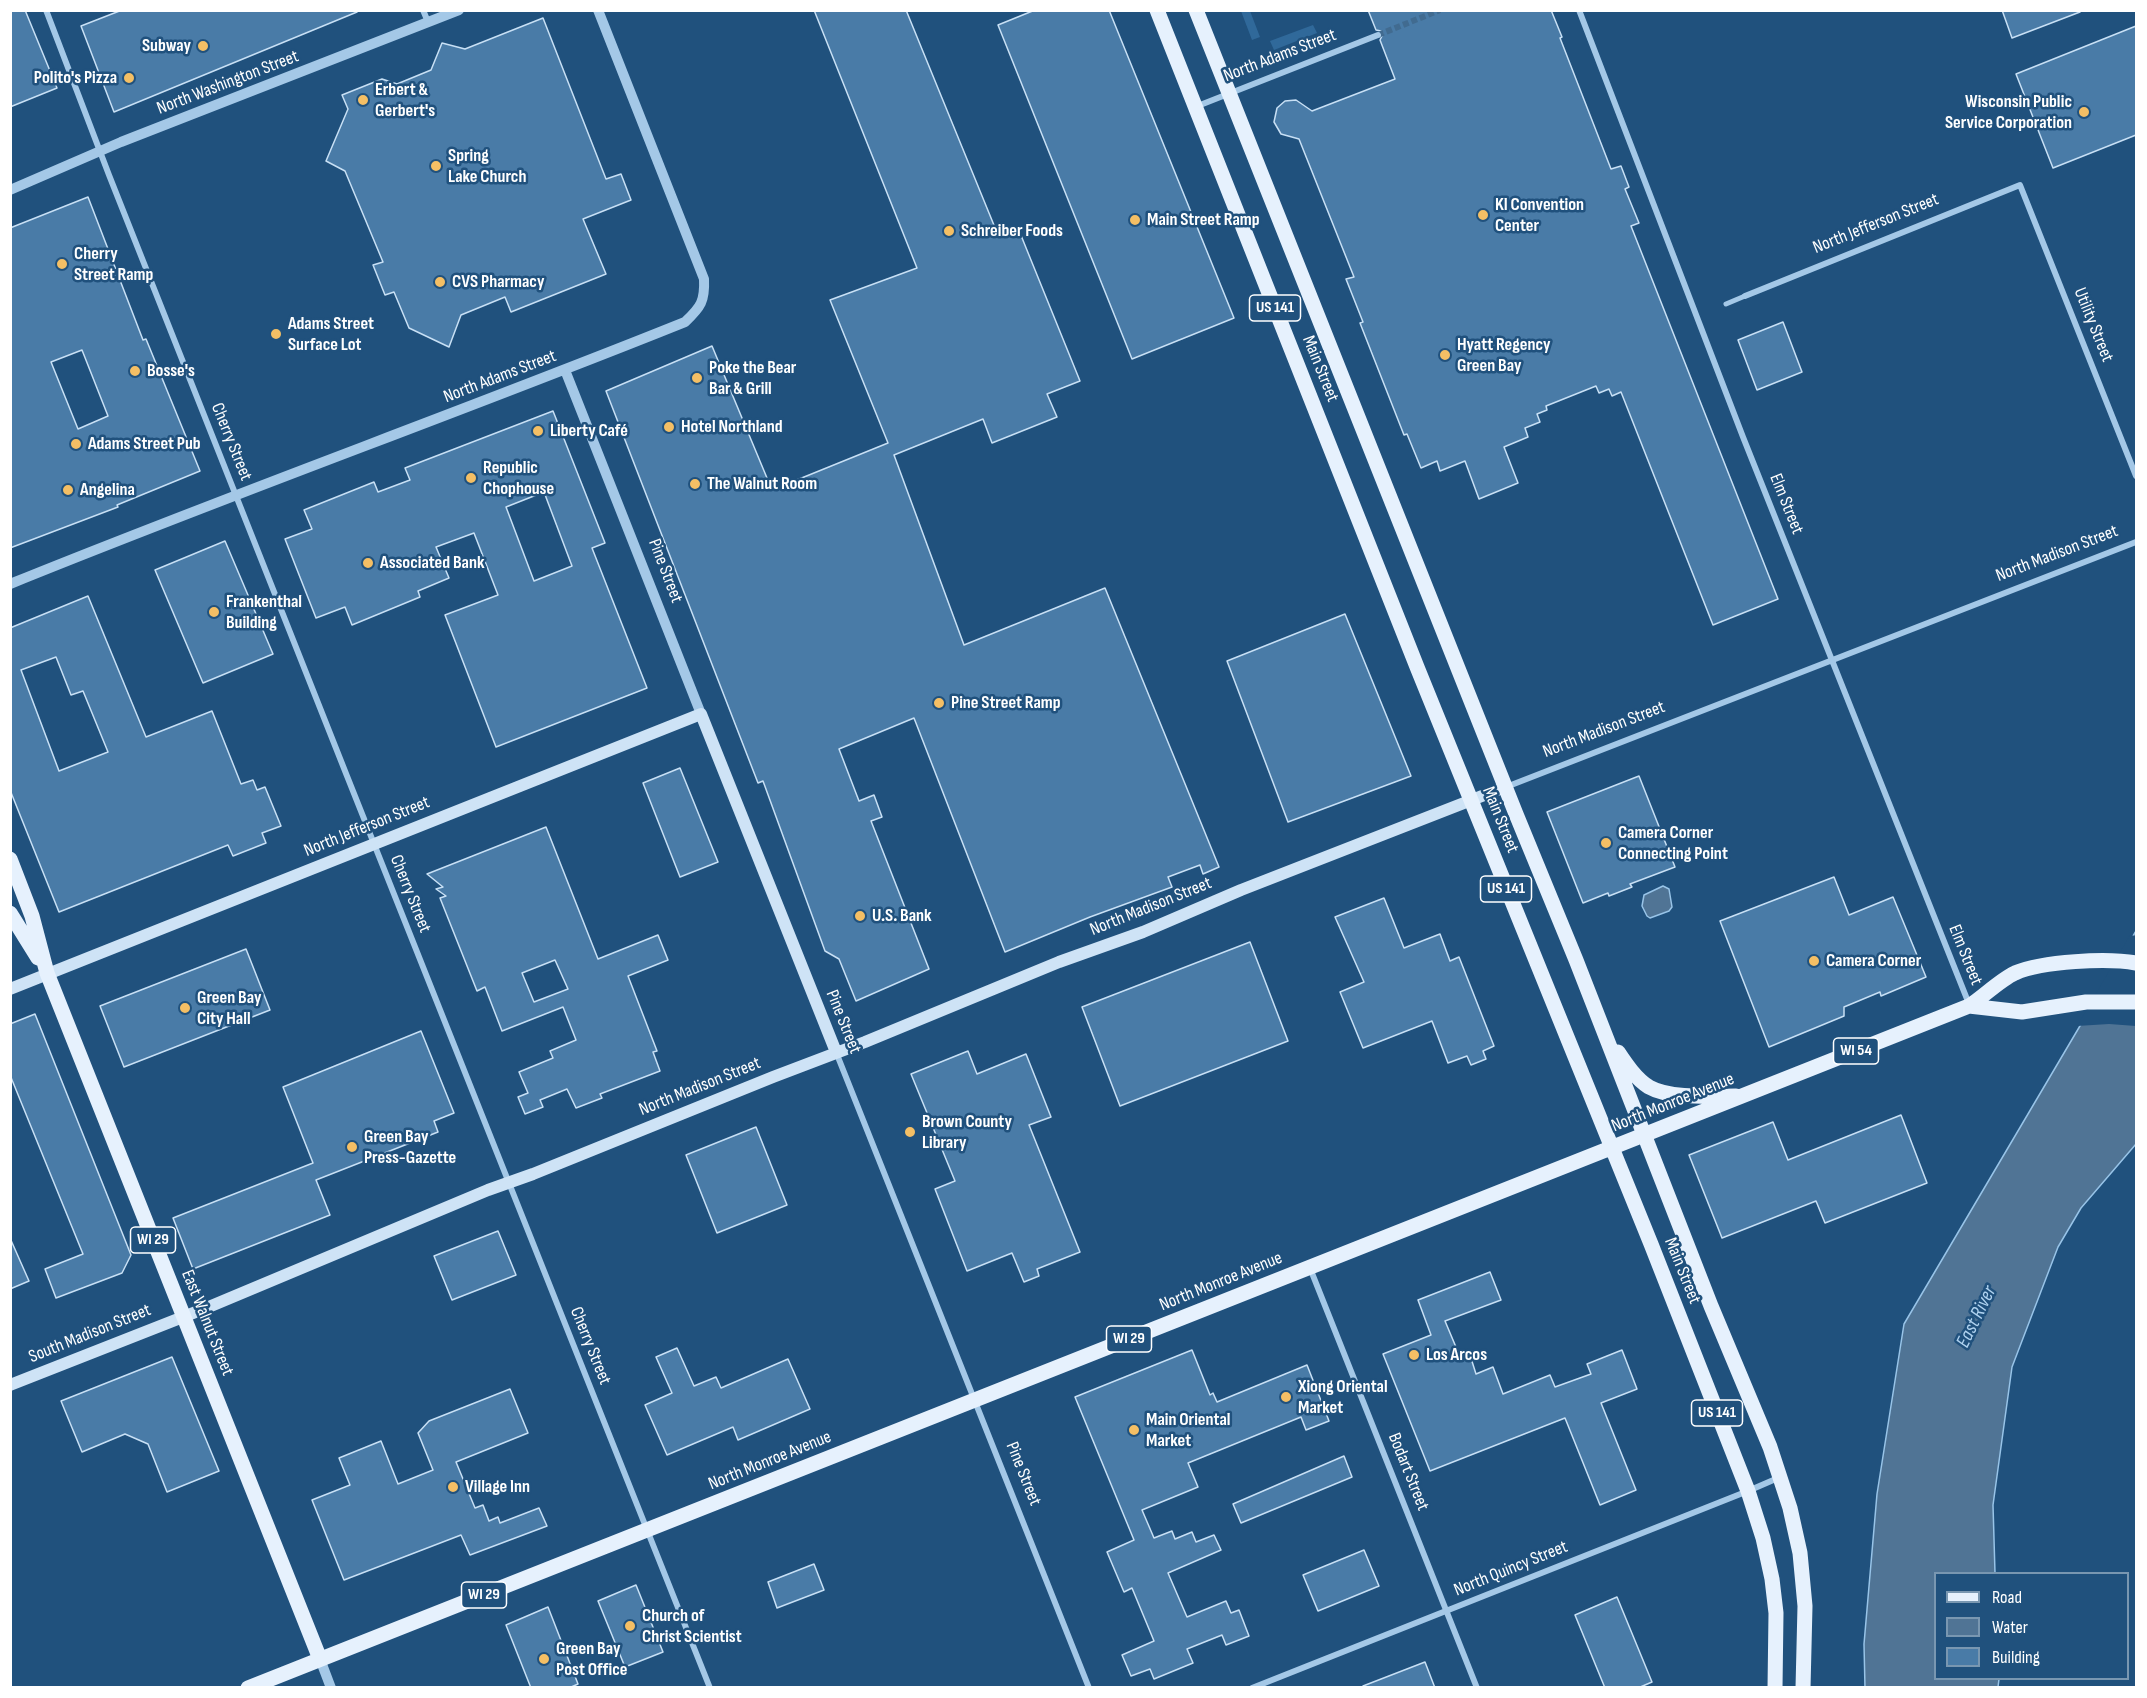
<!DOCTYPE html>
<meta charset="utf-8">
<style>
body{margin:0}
#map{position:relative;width:2147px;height:1698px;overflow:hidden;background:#20517d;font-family:"Sofia Sans Condensed",sans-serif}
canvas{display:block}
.frame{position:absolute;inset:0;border:12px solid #fff;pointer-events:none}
.legend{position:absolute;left:1934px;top:1572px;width:195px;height:108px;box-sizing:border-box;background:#20517d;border:2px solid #7997b1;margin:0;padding:8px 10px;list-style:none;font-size:18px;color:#fff}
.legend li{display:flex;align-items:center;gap:12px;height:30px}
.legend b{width:30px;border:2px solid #7997b1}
</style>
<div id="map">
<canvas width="2147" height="1698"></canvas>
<div class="frame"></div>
<ul class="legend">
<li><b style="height:8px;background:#e6f1fd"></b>Road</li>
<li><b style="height:16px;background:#507495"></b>Water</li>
<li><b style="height:16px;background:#497ba7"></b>Building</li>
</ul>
</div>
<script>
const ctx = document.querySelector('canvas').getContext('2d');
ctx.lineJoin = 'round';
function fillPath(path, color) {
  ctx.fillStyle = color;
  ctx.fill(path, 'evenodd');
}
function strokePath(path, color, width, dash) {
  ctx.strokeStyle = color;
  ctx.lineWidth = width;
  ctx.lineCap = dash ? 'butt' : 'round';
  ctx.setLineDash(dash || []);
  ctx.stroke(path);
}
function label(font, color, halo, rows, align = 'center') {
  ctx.font = font + ' "Sofia Sans Condensed",sans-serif';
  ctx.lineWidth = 5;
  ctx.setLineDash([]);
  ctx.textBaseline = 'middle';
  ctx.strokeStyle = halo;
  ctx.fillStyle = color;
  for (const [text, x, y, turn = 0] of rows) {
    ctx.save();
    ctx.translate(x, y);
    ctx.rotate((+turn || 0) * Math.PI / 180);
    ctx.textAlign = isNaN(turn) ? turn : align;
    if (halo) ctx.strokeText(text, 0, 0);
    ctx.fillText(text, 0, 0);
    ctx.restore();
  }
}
fillPath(new Path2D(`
 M1241,11H1250L1260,37L1252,40Z
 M1313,25L1317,33L1274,50L1270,41Z`), '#30699a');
const water = new Path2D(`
 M1663,886L1669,889L1672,907L1669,911L1650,918L1647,916L1642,906L1644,895Z
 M2136,931V1144L2081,1208L2058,1247L2012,1367L1993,1505L1995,1573L1936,1574V1678L1999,1679L1998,1687L1865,1688L1864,1644L1877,1494L1904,1324Z`);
fillPath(water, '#507495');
strokePath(water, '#98c4e8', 1.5);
fillPath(new Path2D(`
 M2130,935L2136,936V1026L2109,1024L2077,1026Z`), '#20517d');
const building = new Path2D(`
 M10,10H25L57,88L10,107Z
 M122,10H357V12L114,112L81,26Z
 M814,10H906L998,235L1018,228L1080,381L1047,394L1057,417L992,443L983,419L894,455L964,645L1105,588L1219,867L1203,874L1200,865L1168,877L1172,887L1090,917L1005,952L914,718L839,749L859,801L874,795L882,817L871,821L929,969L856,1001L839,959L825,951L763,781L758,783L606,391L712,346L772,490L888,443L830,300L917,268Z
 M1035,10H1109L1234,318L1132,359L998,25Z
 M1368,10H1551L1562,37L1560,38L1611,169L1621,166L1629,187L1625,189L1639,223L1631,226L1778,599L1713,625L1621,392L1612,396L1609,389L1599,393L1596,386L1546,406L1547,410L1537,414L1540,422L1525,428L1528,437L1504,447L1518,483L1479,499L1465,461L1440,471L1437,461L1421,468L1407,434L1404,435L1360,323L1363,322L1346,279L1354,277L1299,139L1281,134L1274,122L1277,108L1285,101L1296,100L1312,111L1395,79L1380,40L1383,34L1381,31L1376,30Z
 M2002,10H2080V12L2012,38Z
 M543,18L606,179L621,174L631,200L583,219L606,274L511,312L505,297L461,315L449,347L409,328L394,292L385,295L373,265L383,262L345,171L326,161L348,109L342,95L382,79L397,84L431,70L442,43L465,49Z
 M2136,26V135L2053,168L2016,74Z
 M88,197L143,340L146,339L200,471L117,505L118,507L10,548V228ZM82,350L108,416L78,429L51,362Z
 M1783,322L1802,372L1757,390L1738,340Z
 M553,411L605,543L592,548L647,688L496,747L445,615L498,595L474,533L436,547L449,578L418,591L420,597L352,625L345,607L316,618L285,539L312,529L304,510L374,482L378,492L410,480L405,468ZM544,492L572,566L534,581L506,507Z
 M225,541L273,654L203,683L155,570Z
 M88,596L146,737L212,711L241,784L253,780L257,790L265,787L281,826L262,833L266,843L233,856L228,845L59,912L10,790V628ZM56,657L71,695L83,691L108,752L59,771L21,670Z
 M1345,614L1411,776L1288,822L1227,661Z
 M680,768L718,862L680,877L643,783Z
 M1639,776L1675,867L1630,884L1632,887L1609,896L1608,893L1583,903L1547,812Z
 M546,827L598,959L658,935L668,960L628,976L657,1051L653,1052L660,1071L600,1094L602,1098L576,1108L567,1089L540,1100L543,1107L525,1114L518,1097L528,1093L519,1072L553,1058L550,1051L576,1040L563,1007L502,1031L485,987L477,991L440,898L446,896L436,889L443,887L427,874ZM555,960L568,989L534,1002L522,973Z
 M1834,877L1849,915L1893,897L1926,977L1881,996L1880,992L1844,1007V1016L1769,1047L1720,921Z
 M1384,898L1404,948L1440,934L1450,961L1459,957L1494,1046L1483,1051L1486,1059L1471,1065L1467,1056L1448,1063L1432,1021L1363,1048L1340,992L1364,982L1335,917Z
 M1250,942L1288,1041L1120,1106L1082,1007Z
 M246,949L270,1010L124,1067L100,1006Z
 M35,1014L131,1255L122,1273L56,1298L45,1269L83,1254L10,1075V1024Z
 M421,1031L454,1113L434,1121L438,1132L316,1180L330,1215L193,1269L173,1218L313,1163L283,1087Z
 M968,1051L977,1074L1026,1054L1051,1117L1029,1125L1080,1252L1037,1269L1039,1276L1024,1282L1012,1253L967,1271L935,1189L955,1181L911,1074Z
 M1901,1115L1927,1183L1825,1223L1816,1201L1722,1238L1689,1155L1773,1122L1788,1160Z
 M756,1127L787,1205L717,1233L686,1155Z
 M498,1231L516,1275L452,1300L434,1256Z
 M10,1238L29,1281L10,1289Z
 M1490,1272L1501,1300L1445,1321L1461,1359L1470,1355L1476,1374L1493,1367L1503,1394L1550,1375L1555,1387L1591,1374L1587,1364L1622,1350L1637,1389L1601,1403L1636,1490L1600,1505L1565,1418L1430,1471L1383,1354L1431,1335L1418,1300Z
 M677,1348L694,1386L716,1377L721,1388L788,1359L810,1409L738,1440L733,1427L667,1455L645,1405L672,1393L656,1357Z
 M1192,1350L1210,1395L1213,1393L1217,1402L1307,1365L1329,1421L1306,1430L1301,1417L1188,1463L1198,1487L1142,1510L1154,1538L1172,1531L1175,1539L1192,1532L1196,1542L1214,1535L1221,1550L1168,1573L1187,1617L1226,1601L1231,1613L1239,1610L1249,1636L1226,1645L1222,1635L1187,1649L1193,1663L1154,1679L1150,1669L1131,1676L1122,1655L1154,1641L1132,1588L1124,1592L1107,1552L1134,1540L1075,1397Z
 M172,1357L219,1471L167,1492L148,1444L125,1434L82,1452L61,1401Z
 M510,1389L528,1433L456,1462L475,1508L483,1505L489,1521L498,1517L500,1523L539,1508L547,1526L470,1555L461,1535L344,1580L312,1500L350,1485L339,1458L381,1441L398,1484L433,1470L418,1433L429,1421Z
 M1344,1456L1352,1477L1241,1523L1233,1504Z
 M1364,1550L1379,1586L1318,1611L1303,1575Z
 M814,1564L824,1590L777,1608L768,1582Z
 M636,1585L663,1652L625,1667L598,1601Z
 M1617,1597L1652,1682L1638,1688H1605L1575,1615Z
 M548,1607L578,1684L569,1688H531L506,1625Z
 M1425,1662L1435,1688H1363V1686Z`);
fillPath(building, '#497ba7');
strokePath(building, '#c8e0f5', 1.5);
strokePath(new Path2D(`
 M1378,35L1440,10`), '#416b90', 6, [6, 3]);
strokePath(new Path2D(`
 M1726,304L1745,296`), '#a4c8e7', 5);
strokePath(new Path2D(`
 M46,10L109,175L347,776L710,1688
 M423,10L428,22
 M1579,10L1743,437L1969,1004
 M1195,107L1378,35
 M1745,296L2020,185L2136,476
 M1506,787L2136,542
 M836,1052L1089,1688
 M1310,1268L1477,1688
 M1252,1688L1748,1491L1778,1478`), '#a4c8e7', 6);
strokePath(new Path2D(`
 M10,190L121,142L459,10
 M565,370L701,714
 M10,584C234,493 461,412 685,322C701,307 705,301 704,279L598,10
 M320,1659L331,1688`), '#a4c8e7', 10);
strokePath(new Path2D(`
 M10,989L701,714L836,1052
 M10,1385L211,1306L488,1190L533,1174L773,1077L865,1042L1059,962L1143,932L1241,890L1505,787`), '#cee3f6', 12);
strokePath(new Path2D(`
 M1157,10L1417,667L1651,1244L1748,1491L1763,1538L1772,1579L1776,1613L1775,1688
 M1196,10L1516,814L1576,960L1711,1306L1770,1447L1790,1508L1800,1553L1805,1606L1803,1688
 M10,859L32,916L47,973L320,1659
 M10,913L38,958
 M1969,1006L2022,1012L2086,1002H2136
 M1618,1052C1626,1064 1636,1079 1649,1087C1670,1099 1712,1096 1736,1096
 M248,1688L1969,1006C1983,997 2000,980 2015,973C2043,961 2107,958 2136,963`), '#e6f1fd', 15);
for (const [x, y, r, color] of [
 [203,46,6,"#f4bf65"],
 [129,78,6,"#f4bf65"],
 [363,100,6,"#f4bf65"],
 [2084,112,6,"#f4bf65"],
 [436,166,6,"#f4bf65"],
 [1483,215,6,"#f4bf65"],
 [1135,220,6,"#f4bf65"],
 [949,231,6,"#f4bf65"],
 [62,264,6,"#f4bf65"],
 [440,282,6,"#f4bf65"],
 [276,334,6,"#f4bf65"],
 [1445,355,6,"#f4bf65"],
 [135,371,6,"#f4bf65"],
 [697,378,6,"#f4bf65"],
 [669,427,6,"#f4bf65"],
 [538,431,6,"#f4bf65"],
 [76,444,6,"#f4bf65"],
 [471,478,6,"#f4bf65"],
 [695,484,6,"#f4bf65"],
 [68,490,6,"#f4bf65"],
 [368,563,6,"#f4bf65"],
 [214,612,6,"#f4bf65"],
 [939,703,6,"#f4bf65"],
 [1606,843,6,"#f4bf65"],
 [860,916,6,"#f4bf65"],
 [1814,961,6,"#f4bf65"],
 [185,1008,6,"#f4bf65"],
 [910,1132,6,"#f4bf65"],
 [352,1147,6,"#f4bf65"],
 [1414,1355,6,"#f4bf65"],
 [1286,1397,6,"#f4bf65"],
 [1134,1430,6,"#f4bf65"],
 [453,1487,6,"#f4bf65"],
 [630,1626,6,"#f4bf65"],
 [544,1659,6,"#f4bf65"]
]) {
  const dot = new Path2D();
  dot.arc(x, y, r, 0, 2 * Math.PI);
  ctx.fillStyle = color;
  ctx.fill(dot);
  strokePath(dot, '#20517d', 2);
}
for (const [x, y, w] of [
 [1275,308,51],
 [1506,889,51],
 [1856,1051,45],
 [153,1240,45],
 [1129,1339,45],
 [1717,1413,51],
 [484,1595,45]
]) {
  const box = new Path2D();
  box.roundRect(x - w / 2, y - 13, w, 26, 4.5);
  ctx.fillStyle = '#20517d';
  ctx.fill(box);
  strokePath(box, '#fff', 1.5);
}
label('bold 16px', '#fff', null, [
 ["US 141",1275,308],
 ["US 141",1506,889],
 ["WI 54",1856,1051],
 ["WI 29",153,1240],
 ["WI 29",1129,1339],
 ["US 141",1717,1413],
 ["WI 29",484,1595]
]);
label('bold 18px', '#fff', '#20517d', [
 ["Subway",191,46,"right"],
 ["Polito's Pizza",117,78,"right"],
 ["Erbert &",375,90],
 ["Gerbert's",375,111],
 ["Wisconsin Public",2072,102,"right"],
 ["Service Corporation",2072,123,"right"],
 ["Spring",448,156],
 ["Lake Church",448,177],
 ["KI Convention",1495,205],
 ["Center",1495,226],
 ["Main Street Ramp",1147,220],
 ["Schreiber Foods",961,231],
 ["Cherry",74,254],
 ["Street Ramp",74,275],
 ["CVS Pharmacy",452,282],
 ["Adams Street",288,324],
 ["Surface Lot",288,345],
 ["Hyatt Regency",1457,345],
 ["Green Bay",1457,366],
 ["Poke the Bear",709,368],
 ["Bar & Grill",709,389],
 ["Bosse's",147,371],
 ["Hotel Northland",681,427],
 ["Liberty Café",550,431],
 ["Adams Street Pub",88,444],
 ["Republic",483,468],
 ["Chophouse",483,489],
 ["The Walnut Room",707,484],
 ["Angelina",80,490],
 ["Associated Bank",380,563],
 ["Frankenthal",226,602],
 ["Building",226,623],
 ["Pine Street Ramp",951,703],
 ["Camera Corner",1618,833],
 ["Connecting Point",1618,854],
 ["U.S. Bank",872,916],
 ["Camera Corner",1826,961],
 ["Green Bay",197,998],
 ["City Hall",197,1019],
 ["Brown County",922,1122],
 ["Library",922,1143],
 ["Green Bay",364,1137],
 ["Press-Gazette",364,1158],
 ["Los Arcos",1426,1355],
 ["Xiong Oriental",1298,1387],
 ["Market",1298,1408],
 ["Main Oriental",1146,1420],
 ["Market",1146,1441],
 ["Village Inn",465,1487],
 ["Church of",642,1616],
 ["Christ Scientist",642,1637],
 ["Green Bay",556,1649],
 ["Post Office",556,1670]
], 'left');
label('18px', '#fff', '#20517d', [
 ["North Adams Street",1280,56,-21],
 ["North Washington Street",228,83,-21],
 ["North Jefferson Street",1876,224,-22],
 ["Utility Street",2093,325,68],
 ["Main Street",1320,369,68],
 ["North Adams Street",500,377,-21],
 ["Cherry Street",231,442,68],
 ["Elm Street",1786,504,68],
 ["North Madison Street",2057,554,-21],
 ["Pine Street",665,571,69],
 ["North Madison Street",1604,730,-21],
 ["Main Street",1500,820,68],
 ["North Jefferson Street",367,827,-22],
 ["Cherry Street",410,894,68],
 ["North Madison Street",1151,907,-22],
 ["Elm Street",1965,955,68],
 ["Pine Street",843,1022,68],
 ["North Madison Street",700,1087,-22],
 ["North Monroe Avenue",1673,1103,-22],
 ["Main Street",1682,1271,68],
 ["North Monroe Avenue",1221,1282,-22],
 ["East Walnut Street",207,1323,68],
 ["South Madison Street",90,1334,-22],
 ["Cherry Street",590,1346,68],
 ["North Monroe Avenue",770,1461,-22],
 ["Bodart Street",1408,1472,68],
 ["Pine Street",1023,1474,68],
 ["North Quincy Street",1511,1569,-22]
]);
label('italic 20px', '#afd2ef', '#20517d', [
 ["East River",1977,1317,-64]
]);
</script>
